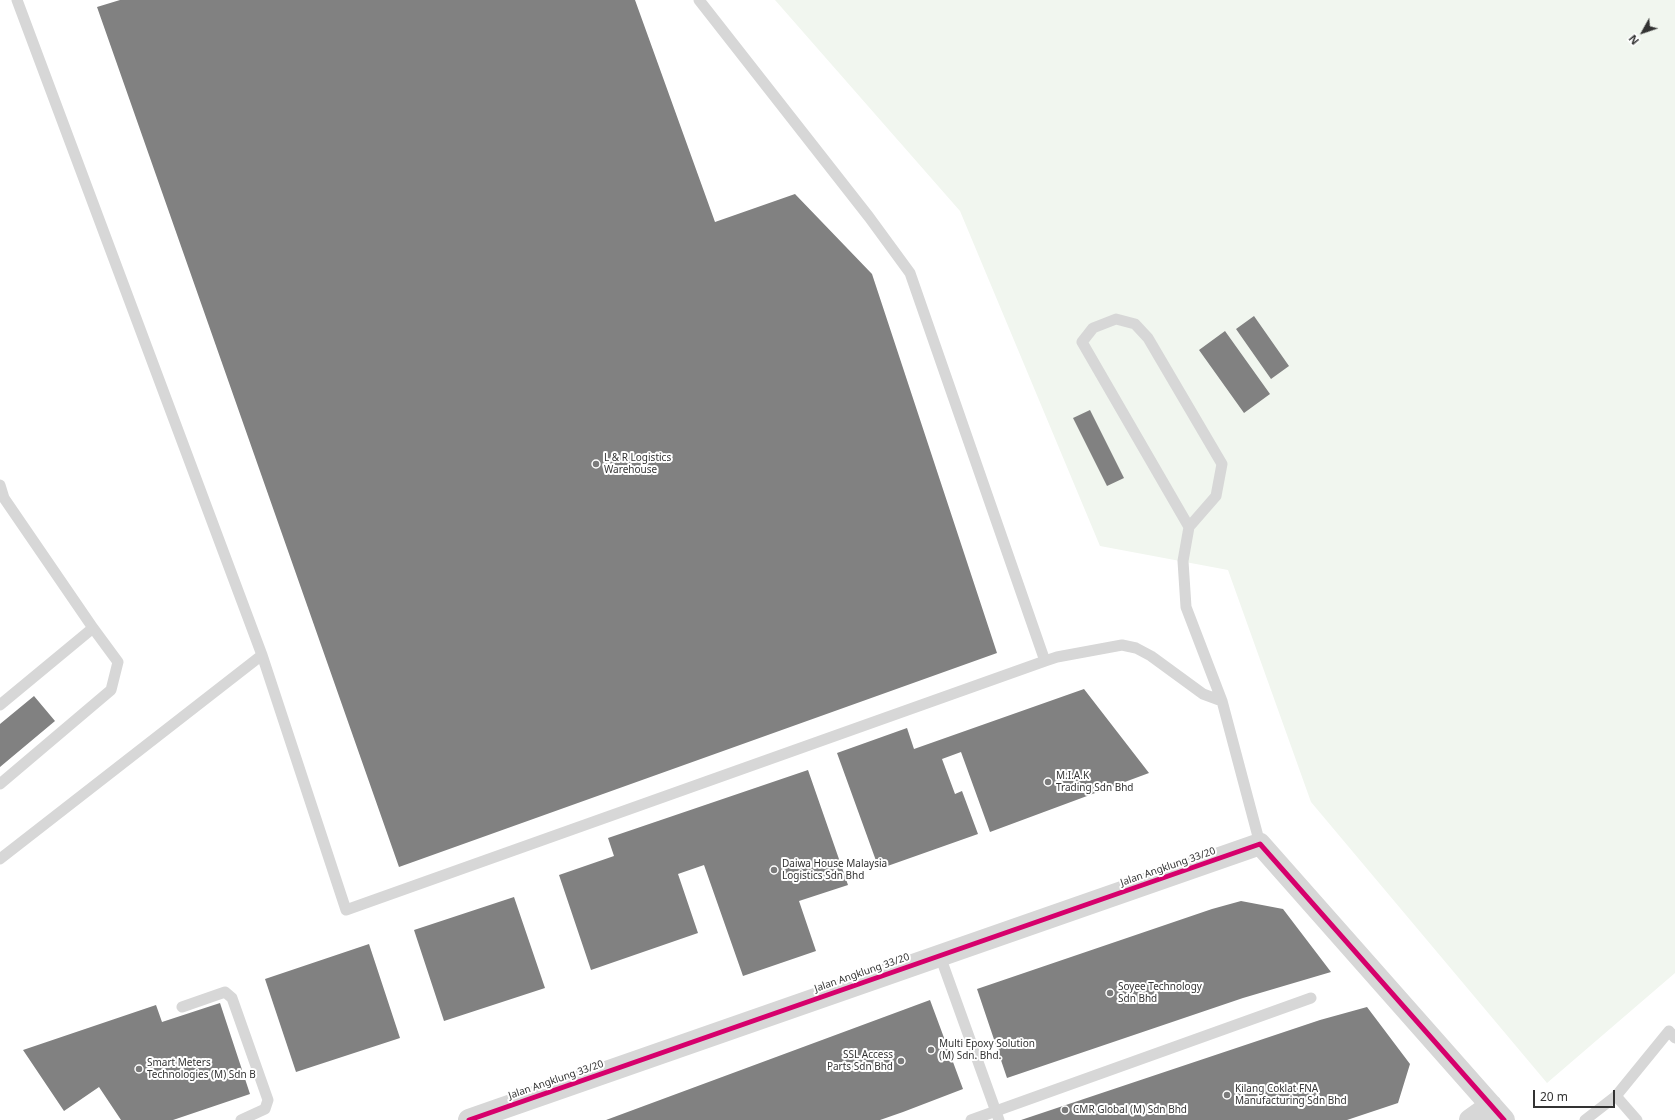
<!DOCTYPE html>
<style>
body{margin:0}
#map{position:relative;width:1675px;height:1120px;overflow:hidden;background:#fff;font-family:"Noto Sans",sans-serif}
canvas{display:block}
.north{position:absolute;left:1623px;top:12px;width:40px;height:40px;-webkit-text-stroke:3px #fff;paint-order:stroke;rotate:230deg;font-size:11px;font-weight:700;line-height:16px;text-align:center;color:#333}
.north::after{content:'';display:block;margin:auto;width:14px;height:18px;background:#333;clip-path:polygon(50% 0,100% 100%,50% 72%,0 100%)}
.scale{position:absolute;left:1533px;top:1090px;width:82px;height:18px;box-sizing:border-box;border:2px solid #333;border-top:0;padding-left:5px;font-size:12px;line-height:14px;white-space:nowrap;color:#333;-webkit-text-stroke:3px #fff;paint-order:stroke}
</style>
<div id="map">
<canvas width="1675" height="1120"></canvas>
<div class="north">N</div>
<div class="scale">20 m</div>
</div>
<script>
const ctx = document.querySelector('canvas').getContext('2d');
ctx.lineJoin = 'round';
function fillPath(path, color) {
  ctx.fillStyle = color;
  ctx.fill(path, 'evenodd');
}
function strokePath(path, color, width, dash) {
  ctx.strokeStyle = color;
  ctx.lineWidth = width;
  ctx.lineCap = dash ? 'butt' : 'round';
  ctx.setLineDash(dash || []);
  ctx.stroke(path);
}
function label(font, color, halo, rows, align = 'center') {
  ctx.font = font + ' "Noto Sans",sans-serif';
  ctx.lineWidth = 4;
  ctx.setLineDash([]);
  ctx.textBaseline = 'middle';
  ctx.strokeStyle = halo;
  ctx.fillStyle = color;
  for (const [text, x, y, turn = 0] of rows) {
    ctx.save();
    ctx.translate(x, y);
    ctx.rotate((+turn || 0) * Math.PI / 180);
    ctx.textAlign = isNaN(turn) ? turn : align;
    if (halo) ctx.strokeText(text, 0, 0);
    ctx.fillText(text, 0, 0);
    ctx.restore();
  }
}
fillPath(new Path2D(`
 M775,0H1675V973L1547,1083L1311,802L1228,570L1100,546L960,211Z`), '#f1f6ef');
fillPath(new Path2D(`
 M120,0H635L715,222L795,194L872,274L997,653L399,867L97,7Z
 M1254,316L1289,366L1271,379L1236,329Z
 M1225,331L1270,394L1244,413L1199,350Z
 M1090,410L1124,478L1107,486L1073,418Z
 M1084,689L1149,773L990,832L961,752L942,759L955,794L962,791L978,834L879,869L837,753L907,728L914,749Z
 M34,696L55,721L0,767V724Z
 M808,770L848,885L799,901L816,951L743,976L704,865L678,874L698,933L591,970L559,875L614,856L608,838Z
 M514,897L545,988L444,1021L414,930Z
 M1241,901L1283,909L1331,972L1243,998L1007,1078L977,989L1212,909Z
 M369,944L400,1038L296,1072L265,979Z
 M930,1000L963,1089L903,1112L880,1120H606Z
 M220,1003L250,1094L173,1120H121L99,1087L64,1111L23,1050L156,1005L162,1022Z
 M1367,1007L1410,1064L1398,1103L1347,1120H1021L1320,1020Z`), '#818181');
strokePath(new Path2D(`
 M17,0L262,655L346,910L1045,661L910,273L869,217L699,0
 M0,485L4,498L93,628L0,705
 M1189,527L1082,342L1093,328L1116,319L1135,324L1148,338L1222,464L1216,496L1189,527L1183,561L1186,607L1222,701L1260,844
 M1045,661L1057,657L1122,645L1136,648L1151,656L1203,694L1222,701
 M0,784L111,690L118,662L93,628
 M0,859L262,655
 M940,956L999,1120
 M182,1007L225,992L232,998L268,1100L265,1109L241,1120
 M1616,1096L1637,1120
 M971,1120L1311,998
 M1585,1120L1616,1096L1669,1031L1675,1038`), '#d7d7d7', 11);
strokePath(new Path2D(`
 M469,1120L1260,844L1504,1120
 M1470,1120L1491,1105`), '#d7d7d7', 22);
strokePath(new Path2D(`
 M469,1120L1260,844L1504,1120`), '#d6006c', 5);
for (const [x, y, r, color] of [
 [596,464,4,"#7a7a7a"],
 [1048,782,4,"#7a7a7a"],
 [774,870,4,"#7a7a7a"],
 [1110,993,4,"#7a7a7a"],
 [931,1050,4,"#7a7a7a"],
 [901,1061,4,"#7a7a7a"],
 [139,1069,4,"#7a7a7a"],
 [1227,1095,4,"#7a7a7a"],
 [1065,1110,4,"#7a7a7a"]
]) {
  const dot = new Path2D();
  dot.arc(x, y, r, 0, 2 * Math.PI);
  ctx.fillStyle = color;
  ctx.fill(dot);
  strokePath(dot, '#fff', 1.5);
}
label('10px', '#333', '#fff', [
 ["L & R Logistics",604,458],
 ["Warehouse",604,470],
 ["M.I.A.K",1056,776],
 ["Trading Sdn Bhd",1056,788],
 ["Daiwa House Malaysia",782,864],
 ["Logistics Sdn Bhd",782,876],
 ["Soyee Technology",1118,987],
 ["Sdn Bhd",1118,999],
 ["Multi Epoxy Solution",939,1044],
 ["(M) Sdn. Bhd.",939,1056],
 ["SSL Access",893,1055,"right"],
 ["Parts Sdn Bhd",893,1067,"right"],
 ["Smart Meters",147,1063],
 ["Technologies (M) Sdn B",147,1075],
 ["Kilang Coklat FNA",1235,1089],
 ["Manufacturing Sdn Bhd",1235,1101],
 ["CMR Global (M) Sdn Bhd",1073,1110]
], 'left');
label('10px', '#333', '#fff', [
 ["Jalan Angklung 33/20",1168,867,-19],
 ["Jalan Angklung 33/20",862,973,-19],
 ["Jalan Angklung 33/20",556,1080,-19]
]);
</script>
